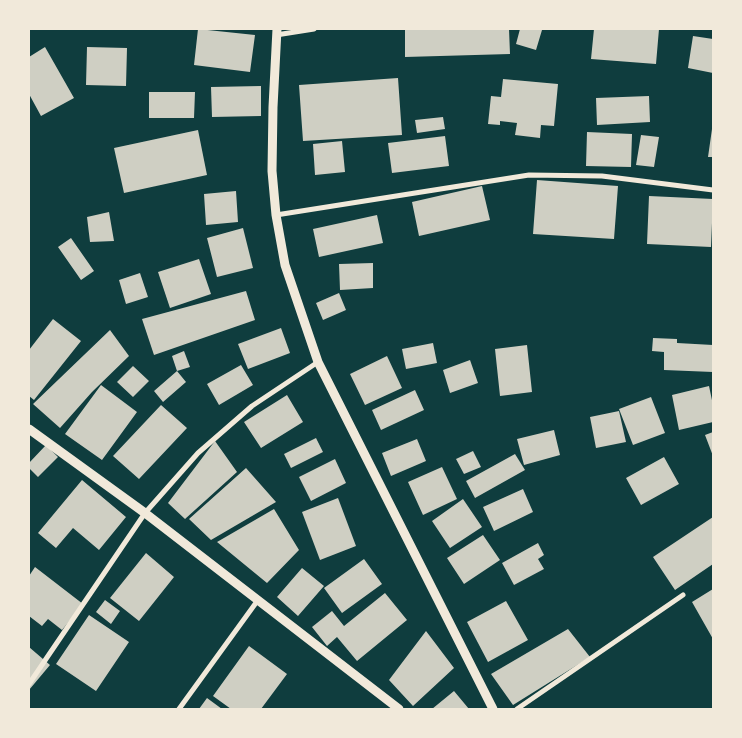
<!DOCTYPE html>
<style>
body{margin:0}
#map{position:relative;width:742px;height:738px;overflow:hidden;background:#0f3d3e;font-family:"Work Sans",sans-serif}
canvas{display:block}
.frame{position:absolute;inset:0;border:30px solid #f1e9da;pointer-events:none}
</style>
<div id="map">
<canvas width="742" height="738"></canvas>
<div class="frame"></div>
</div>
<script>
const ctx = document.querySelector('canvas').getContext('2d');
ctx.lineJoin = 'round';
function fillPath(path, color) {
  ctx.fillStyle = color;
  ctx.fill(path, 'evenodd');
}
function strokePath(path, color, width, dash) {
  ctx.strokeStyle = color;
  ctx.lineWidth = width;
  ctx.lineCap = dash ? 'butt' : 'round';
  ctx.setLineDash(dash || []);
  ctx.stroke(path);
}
fillPath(new Path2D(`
 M198,29L255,35L250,72L194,65Z
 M405,29H509L510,54L405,57Z
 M520,29L542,30L536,50L516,44Z
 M594,29H659L656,64L591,59Z
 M693,36L713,39V73L688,68Z
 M45,47L74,98L41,116L29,94V57Z
 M87,47L127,48L126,86L86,85Z
 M398,78L402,135L303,141L299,85Z
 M503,79L558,84L554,126L541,125L540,138L515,135L517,123L500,121V125L488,124L491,96L501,97Z
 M261,86V116L212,117L211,87Z
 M149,92H195L194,118H149Z
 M649,96L650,122L597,125L596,98Z
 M443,117L445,129L417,133L415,120Z
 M712,129H713V157H708Z
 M198,130L207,175L124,193L114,148Z
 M587,132L632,134L631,167L586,166Z
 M641,135L659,137L654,167L636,165Z
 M445,136L449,166L392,173L388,143Z
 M342,141L345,172L315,175L313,144Z
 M537,180L618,186L614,239L533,234Z
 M482,186L490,220L419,236L412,202Z
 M236,191L238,222L206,225L204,194Z
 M649,196L713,199L711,247L647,244Z
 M109,212L114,241L90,242L87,217Z
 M377,215L383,243L319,257L313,229Z
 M243,228L253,268L217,277L207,238Z
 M71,238L94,271L81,280L58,247Z
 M199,259L211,294L170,308L158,272Z
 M373,263V288L340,290L339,264Z
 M140,273L148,297L126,304L119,280Z
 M246,291L255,320L154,355L142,319Z
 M339,293L346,310L323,320L316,303Z
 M53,319L81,341L34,400L29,396V350Z
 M281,328L290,353L248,369L238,344Z
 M110,330L129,356L92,392L60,428L33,404Z
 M653,338L677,339V343L713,345V372L664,370V352L652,351Z
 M433,343L437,363L406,369L402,349Z
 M527,345L532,392L500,396L495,349Z
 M184,351L190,367L177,371L172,356Z
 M387,356L402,388L365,405L350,374Z
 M470,360L478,383L450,393L443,370Z
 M241,365L253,385L219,405L207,384Z
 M133,366L149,381L133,397L117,382Z
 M177,371L186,382L163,402L154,391Z
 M101,385L137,412L102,460L65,434Z
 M709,386L713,405V422L679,430L672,395Z
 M415,390L424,410L381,430L372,410Z
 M287,395L303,422L261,448L244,422Z
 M651,397L665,433L633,445L619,409Z
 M161,405L187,428L139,479L113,456Z
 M619,411L626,442L596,448L590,417Z
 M554,430L560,455L524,465L517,439Z
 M713,432V456L705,435Z
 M316,438L323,452L291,468L284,454Z
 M417,439L426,461L391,476L382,453Z
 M215,441L237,472L185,519L168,503Z
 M46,445L58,457L38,477L29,468V463Z
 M473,451L481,467L464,474L456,459Z
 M515,454L525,470L475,498L466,481Z
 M664,457L679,484L641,505L626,478Z
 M335,459L346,483L311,501L299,477Z
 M442,467L457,499L423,515L408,482Z
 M246,468L276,502L211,540L189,519Z
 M82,480L126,517L99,550L73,528L56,548L38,533Z
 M523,489L533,512L494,531L483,507Z
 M338,498L356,546L320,560L302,512Z
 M463,499L482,527L450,548L432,521Z
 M274,509L299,550L267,583L217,542Z
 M713,517V564L675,590L653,557Z
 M483,535L500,560L464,584L447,558Z
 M538,543L544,555L538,559L544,569L514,585L502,563Z
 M146,553L174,577L139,621L110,598Z
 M364,559L382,584L342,613L324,588Z
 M35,567L83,604L62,630L48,619L42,626L29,616V576Z
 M302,568L324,586L298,616L277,597Z
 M713,589V639L692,602Z
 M385,593L407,620L357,661L337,637L327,646L312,627L332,611L344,626Z
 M105,600L120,611L111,624L96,612Z
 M506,601L528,640L488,662L467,622Z
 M89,615L129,642L96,691L56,664Z
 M568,629L590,657L513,705L491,674Z
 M426,631L454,668L413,706L389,680Z
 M249,646L287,674L261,709H231L213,696Z
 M29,647L50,665L29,690Z
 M454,691L469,709H432Z
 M207,698L222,709H199Z`), '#cfcfc3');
strokePath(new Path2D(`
 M276,35L314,29
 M276,215L529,175L602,176L713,190
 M29,684L145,513L198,453L252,406L318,362
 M179,709L258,600
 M517,709L683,595`), '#f1e9da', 5);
strokePath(new Path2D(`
 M277,29L273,107L272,171L276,215L285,265L318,362L493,709
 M29,429L145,513L399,709`), '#f1e9da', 9);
</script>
